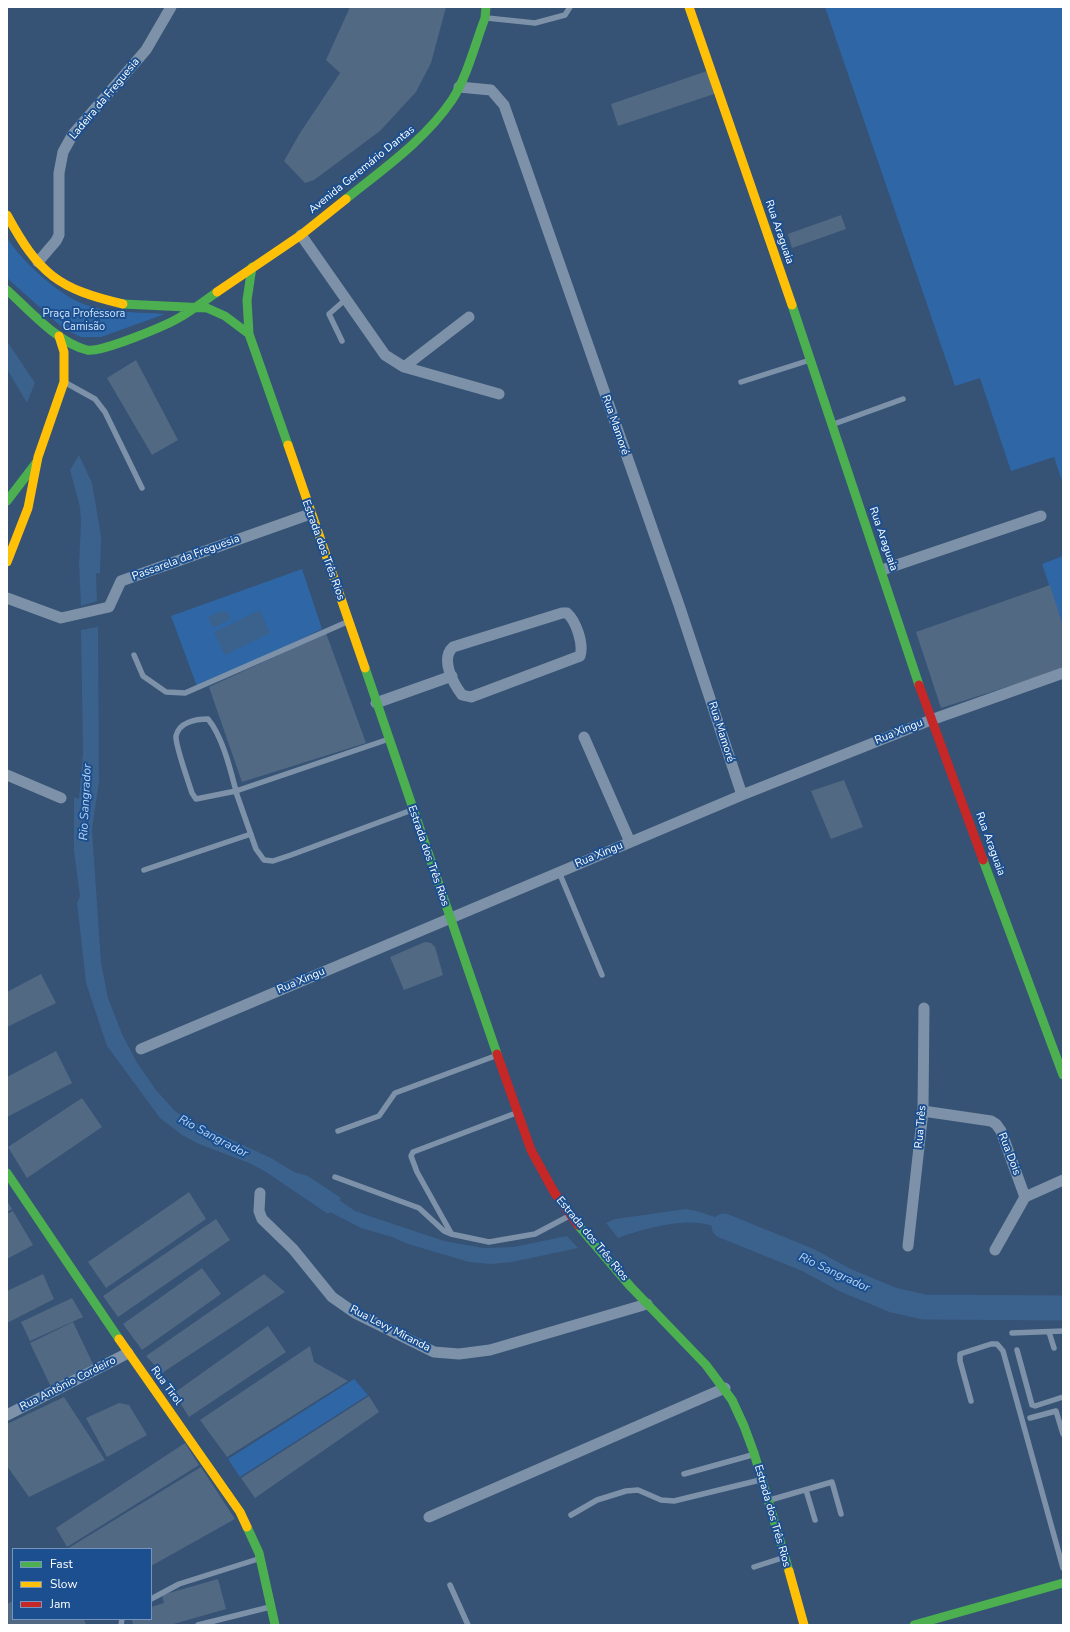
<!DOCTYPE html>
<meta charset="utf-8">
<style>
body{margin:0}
#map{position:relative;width:1070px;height:1632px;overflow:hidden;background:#365274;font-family:"Nunito Sans",sans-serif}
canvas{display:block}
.frame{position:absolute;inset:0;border:8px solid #fff;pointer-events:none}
.legend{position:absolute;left:12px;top:1548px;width:140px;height:72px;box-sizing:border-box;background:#1b4f8f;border:1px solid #7695bc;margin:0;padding:5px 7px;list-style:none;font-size:12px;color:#fff}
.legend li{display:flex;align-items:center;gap:8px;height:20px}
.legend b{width:20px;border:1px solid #7695bc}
</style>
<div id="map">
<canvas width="1070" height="1632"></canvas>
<div class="frame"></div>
<ul class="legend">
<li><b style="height:5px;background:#4caf50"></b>Fast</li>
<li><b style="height:5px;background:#ffc107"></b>Slow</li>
<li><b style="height:5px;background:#c62828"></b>Jam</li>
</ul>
</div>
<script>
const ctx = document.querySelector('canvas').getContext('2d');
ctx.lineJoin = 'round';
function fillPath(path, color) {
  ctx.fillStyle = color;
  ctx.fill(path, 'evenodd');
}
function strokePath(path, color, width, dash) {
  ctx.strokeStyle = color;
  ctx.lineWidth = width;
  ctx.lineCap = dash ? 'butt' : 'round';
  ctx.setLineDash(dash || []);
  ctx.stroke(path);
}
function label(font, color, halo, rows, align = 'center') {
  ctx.font = font + ' "Nunito Sans",sans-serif';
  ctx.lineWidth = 4;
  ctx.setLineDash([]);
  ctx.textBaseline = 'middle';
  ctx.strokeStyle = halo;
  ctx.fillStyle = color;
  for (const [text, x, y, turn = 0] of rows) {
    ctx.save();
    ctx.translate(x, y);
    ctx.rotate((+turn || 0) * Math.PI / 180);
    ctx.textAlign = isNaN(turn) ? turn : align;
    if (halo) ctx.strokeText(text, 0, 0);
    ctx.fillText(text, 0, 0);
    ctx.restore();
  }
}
fillPath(new Path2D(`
 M825,7H1063V484L1054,457L1011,471L980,378L955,386Z
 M7,238C23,262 58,295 86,305C109,313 141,312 165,314L101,337H81L64,329L7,278Z
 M1063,556V626L1042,564Z
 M302,569L322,629L198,689L171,616Z
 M354,1379L368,1395L240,1477L228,1459Z`), '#2f66a5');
fillPath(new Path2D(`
 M7,341L35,383L27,403L7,369Z
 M79,455L92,483L101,536L100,574L96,573L97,601L81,606L79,564L81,523L80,507L70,470Z
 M260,610L270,633L225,655L214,632Z
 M227,611L231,619L213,628L208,617L219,612Z
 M98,627L99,782L92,829L101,963L108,998L122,1034L136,1061L156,1090L175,1111L187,1119L271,1158L294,1172L308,1176L341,1198L339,1200L355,1211L369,1216L444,1241L484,1248L513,1247L567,1236L578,1248L512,1262L491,1264L469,1262L408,1244L392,1237L361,1228L330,1212L328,1214L266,1172L249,1163L199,1144L182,1135L160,1118L107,1046L86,983L77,903L80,896L74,851V797L79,799L83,753L81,630Z
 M686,1209C712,1213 733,1225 755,1239C737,1233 718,1226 699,1223C676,1220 639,1230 618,1238L606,1223L615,1219Z`), '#3b618d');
strokePath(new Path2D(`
 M724,1226L808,1260L845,1280L893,1300L924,1307L1063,1308`), '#3b618d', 25);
fillPath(new Path2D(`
 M350,7H446L431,63L416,92L380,131L314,180L305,183L284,161L300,133L340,73L326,60Z
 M710,70L717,93L618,126L611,104Z
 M841,215L846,229L792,248L788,234Z
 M136,360L178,440L152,455L107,378Z
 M1050,585L1063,626V669L941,708L916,632Z
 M326,633L366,743L242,782L209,687Z
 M844,780L863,827L831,839L811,791Z
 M425,942L431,943L435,947L443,975L404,990L390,957Z
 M41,974L56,1003L7,1027V992Z
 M56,1051L72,1083L7,1117V1077Z
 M82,1098L102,1127L27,1178L8,1147Z
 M189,1192L206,1219L106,1288L88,1262Z
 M7,1201L12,1209L7,1212Z
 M13,1211L33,1245L7,1259V1214Z
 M216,1219L230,1240L118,1317L103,1296Z
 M202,1268L221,1294L142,1350L123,1324Z
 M43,1274L54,1299L7,1323V1291Z
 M264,1274L285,1292L162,1373L146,1356Z
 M72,1298L83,1317L30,1341L21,1322Z
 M73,1322L94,1366L51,1387L30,1343Z
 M268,1326L286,1352L189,1417L174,1393Z
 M310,1346L314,1362L348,1381L227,1457L200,1420Z
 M369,1396L379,1412L255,1498L241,1478Z
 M64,1397L105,1460L29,1497L7,1466V1424Z
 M119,1403L129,1405L147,1435L107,1457L86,1418Z
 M185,1443L199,1465L67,1547L56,1528Z
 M201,1467L235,1519L151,1566V1549H67Z
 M218,1579L226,1609L170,1625H133L132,1620L151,1619V1607L164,1603L162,1595Z
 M13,1601V1619H84L86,1625H7V1604Z`), '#526984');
strokePath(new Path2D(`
 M487,18L535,23L565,15L570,7
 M342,341L329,314L346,299
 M741,382L810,360
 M66,383L95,399L105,412L142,488
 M834,424L903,399
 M134,655L143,676L166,692L185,693L347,622
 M386,740L236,791L196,799L192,793C189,783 175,745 176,736C179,722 196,719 208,719C223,737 231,772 237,795L256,849L264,860L273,861L291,855L412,810
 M144,870L251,834
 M559,872L602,975
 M338,1131L379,1116L395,1093L495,1056
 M335,1177L419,1208L444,1231L451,1234L489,1242L535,1234L569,1216
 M451,1233L417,1172L411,1156L413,1152L516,1113
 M1049,1332L1054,1348
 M1012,1333L1063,1331
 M1017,1350L1032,1405L1035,1406L1063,1397
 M971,1401L960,1361V1354L991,1344H997L1003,1351L1063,1568
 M1030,1418L1056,1411L1063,1434
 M684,1474L752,1455
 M806,1490L815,1520
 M770,1500L832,1482L841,1514
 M571,1515L597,1500L626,1491L638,1490L661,1500L674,1501L760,1480
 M754,1567L782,1558
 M450,1585L468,1625
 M151,1599L179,1584L258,1559
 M121,1625L122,1619
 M198,1625L270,1607`), '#7d92a8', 5.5);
strokePath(new Path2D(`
 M459,87L491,90L504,105L679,605L742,795
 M301,235L385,355L404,367L499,394
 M38,262L56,241L59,235V173L63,152L73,134L146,50L171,7
 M404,367L469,317
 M882,570L1041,516
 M7,598L61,618L109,607L121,581L310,514
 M562,613H567C576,621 584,644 580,656L471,697L462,695C453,683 440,659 453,647Z
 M376,703L452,676
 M584,737L630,842
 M7,775L61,798
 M141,1049L742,795L931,720L1063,673
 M923,1111L991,1121L996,1124L1001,1131L1025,1197L995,1250
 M260,1193L259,1211L262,1219L293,1249L332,1297L355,1313L434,1352L459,1354L490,1350L647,1304
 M1025,1197L1063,1180
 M908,1246L923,1111L924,1008
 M7,1415L128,1353
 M429,1517L725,1388`), '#7d92a8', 11);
strokePath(new Path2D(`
 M346,199C383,169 425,140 452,100C467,77 475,44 485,18L486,7
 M252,267L247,300L249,334L288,445
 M7,290C29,310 58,343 87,350C101,353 168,325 182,316C194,309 206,300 217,292
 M123,304L207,308L225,316L249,334
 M792,305L919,685
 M7,501L36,463
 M365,668L497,1054
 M983,860L1063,1075
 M7,1173L119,1339
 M578,1225L630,1286L706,1365L732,1400L744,1426L754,1453L789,1571
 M247,1527L259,1553L275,1625
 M914,1625L1063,1583`), '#4caf50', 9);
strokePath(new Path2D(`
 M689,7L792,305
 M7,215C39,274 58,289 123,304
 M217,292L301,235L346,199
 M288,445L365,668
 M7,562L28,508L38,457L64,382V352L59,336
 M119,1339L240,1512L247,1527
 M789,1571L804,1625`), '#ffc107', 9);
strokePath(new Path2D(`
 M919,685L983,860
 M497,1054L531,1150L554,1192L578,1225`), '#c62828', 9);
label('11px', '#fff', '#1b4f8f', [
 ["Ladeira da Freguesia",105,99,-50],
 ["Avenida Geremário Dantas",362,170,-39],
 ["Rua Araguaia",779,232,71],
 ["Rua Mamoré",615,425,71],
 ["Rua Araguaia",883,539,71],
 ["Estrada dos Três Rios",323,550,70],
 ["Passarela da Freguesia",186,558,-20],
 ["Rua Mamoré",721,732,72],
 ["Rua Xingu",899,732,-22],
 ["Rua Araguaia",990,844,70],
 ["Rua Xingu",599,855,-23],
 ["Estrada dos Três Rios",428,856,71],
 ["Rua Xingu",301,981,-23],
 ["Rua Três",921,1127,-85],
 ["Rua Dois",1009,1154,69],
 ["Estrada dos Três Rios",592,1239,50],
 ["Rua Levy Miranda",390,1329,27],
 ["Rua Antônio Cordeiro",68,1384,-27],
 ["Rua Tirol",166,1386,54],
 ["Estrada dos Três Rios",772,1516,74]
]);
label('11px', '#cfe3fa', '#1b4f8f', [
 ["Praça Professora",84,314],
 ["Camisão",84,327]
]);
label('italic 12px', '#b5d3f5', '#1b4f8f', [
 ["Rio Sangrador",86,802,-87],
 ["Rio Sangrador",213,1137,28],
 ["Rio Sangrador",834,1273,25]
]);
</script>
